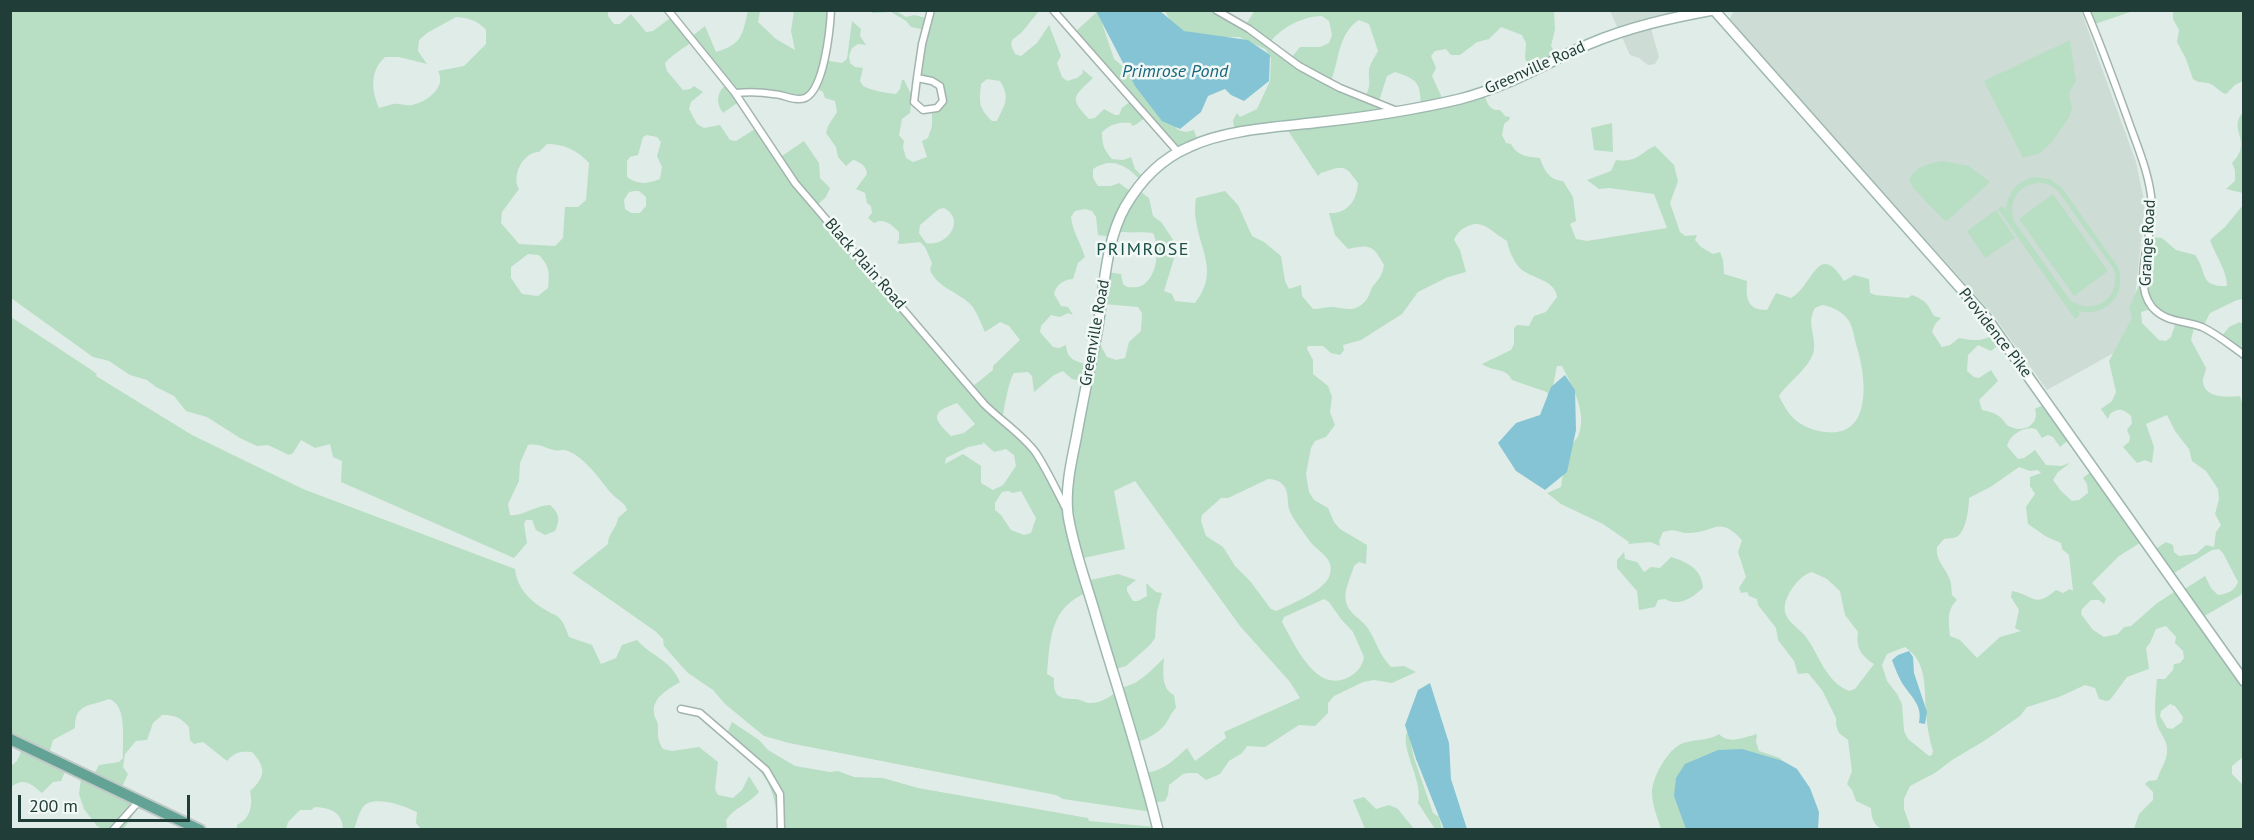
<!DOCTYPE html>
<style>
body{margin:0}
#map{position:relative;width:2254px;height:840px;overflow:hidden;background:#e0ece7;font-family:"PT Sans",sans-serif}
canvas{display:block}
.frame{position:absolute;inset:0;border:12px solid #203d37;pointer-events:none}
.scale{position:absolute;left:18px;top:795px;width:172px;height:27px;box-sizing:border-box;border:3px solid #203d37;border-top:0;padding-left:8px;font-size:18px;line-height:21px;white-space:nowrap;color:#203d37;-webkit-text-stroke:4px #f1f8f5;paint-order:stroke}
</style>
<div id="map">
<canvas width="2254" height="840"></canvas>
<div class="frame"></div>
<div class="scale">200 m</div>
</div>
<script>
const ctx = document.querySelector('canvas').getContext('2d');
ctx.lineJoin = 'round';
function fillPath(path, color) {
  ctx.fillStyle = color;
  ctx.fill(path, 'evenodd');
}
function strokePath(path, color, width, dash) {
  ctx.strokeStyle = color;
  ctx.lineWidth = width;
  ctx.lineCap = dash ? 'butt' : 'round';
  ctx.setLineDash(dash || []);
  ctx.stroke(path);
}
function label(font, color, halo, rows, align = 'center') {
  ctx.font = font + ' "PT Sans",sans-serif';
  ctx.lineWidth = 5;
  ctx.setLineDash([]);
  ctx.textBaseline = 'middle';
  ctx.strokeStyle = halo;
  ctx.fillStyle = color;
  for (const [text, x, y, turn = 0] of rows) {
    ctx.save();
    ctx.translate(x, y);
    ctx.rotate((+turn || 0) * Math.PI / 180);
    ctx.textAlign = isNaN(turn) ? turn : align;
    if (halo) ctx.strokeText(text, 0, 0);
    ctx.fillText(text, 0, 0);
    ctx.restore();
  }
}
fillPath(new Path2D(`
 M1739,10L2081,11L2136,162L2145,205L2130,344L2047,390L1993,315L1731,22L1730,18L1733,12Z
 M1610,11H1708L1651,22L1652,32L1659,57L1655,64L1648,65L1639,58L1630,55Z`), '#cedcd6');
fillPath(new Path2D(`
 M1255,10L1554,11L1555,29L1551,46L1558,58L1531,72L1525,58L1526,43L1522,35L1501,27L1489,39L1477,42L1460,55H1451L1446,49L1435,51L1431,56L1436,68L1432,76L1443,100L1483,92C1487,101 1488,111 1500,110L1505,116L1510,117L1509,120L1504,124L1502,135L1506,143L1511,144C1517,156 1528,157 1540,158C1544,170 1549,180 1563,181L1573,197L1576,221L1570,224L1576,239L1587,241L1667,228L1654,194L1609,188L1599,189L1587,180L1611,171L1616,160C1639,163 1640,152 1655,146L1674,165L1678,181L1670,203L1680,232L1685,236L1697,235L1695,240L1701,247L1713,254L1720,252L1723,260L1724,274L1747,281C1746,297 1746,310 1767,310L1776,293L1791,298C1813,286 1818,239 1844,281L1854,275L1869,279L1870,293L1875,295L1908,298L1912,295C1926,301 1927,303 1934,316L1941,318L1935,324L1932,332L1942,347L1950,345L1959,338C1974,341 1985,342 1997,332L2004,341L1991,351L1978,345L1968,355L1967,371L1974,377L1979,378L1991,370L1998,381L1979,400L1982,410C1988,411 1995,413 2000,417C2004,420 2006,426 2011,427C2024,433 2040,424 2035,409L2047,403L2071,438L2060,447L2053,437L2048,435L2042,438L2036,429C2025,426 2010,434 2007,446L2018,459L2024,458L2035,450L2046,465L2061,466L2070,463L2058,472L2053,480L2061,491L2072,501L2079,500L2088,493L2087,484L2083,478L2093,470L2143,541L2119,556L2092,583L2106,599L2104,604L2099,600H2091L2082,609L2081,614L2093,630L2104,637L2118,634L2124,627L2131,626L2156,604L2177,590L2180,592L2205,576L2211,588L2218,595C2227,594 2235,591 2238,582L2223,553L2219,549L2212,550L2169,576L2151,552L2166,542L2173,545L2174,552L2179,556L2196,554L2206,545L2214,547L2216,532L2221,525L2215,514L2219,499L2218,489L2206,471L2192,461L2189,449L2175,431L2167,415L2146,424L2154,447L2152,463L2145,460L2137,463L2123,447L2129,442L2130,437L2127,430L2132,423L2131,416C2124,409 2119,407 2110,414L2108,419L2101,409L2112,401L2116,392L2109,361L2132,318L2129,308L2143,276L2150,237L2162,238L2176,250L2195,255C2208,272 2198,287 2227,286C2227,270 2215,255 2210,240L2225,227L2243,205V299L2237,300L2210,313L2203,327L2194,328L2191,340L2206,368C2206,373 2202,378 2203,382C2205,399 2229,397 2240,396L2243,407V590L2241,595L2199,619L2243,683V757L2232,766V774L2243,785V829H2134L2139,814L2153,800V792L2145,784L2148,781L2157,780C2160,769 2168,760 2167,749C2167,741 2161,734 2158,727C2153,716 2156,692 2157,679H2165L2173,670L2174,664L2180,663L2184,658L2183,651L2175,643L2176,637L2166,626L2156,629L2150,643L2146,648L2149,669L2127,677L2110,700L2106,701L2099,699L2095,688L2085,685L2059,697L2027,707L2020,716L1984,741L1952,760L1935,773L1910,786L1904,799V809L1911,829C1890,829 1872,836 1871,808L1856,801L1852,790L1847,784L1852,771L1848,740L1839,733L1836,725V718L1822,690L1808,673L1798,674L1794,661L1778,640L1776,628L1758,605L1757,599L1749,596L1747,592L1741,593L1739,588L1746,577L1738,552L1742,540C1719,516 1717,531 1691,533C1679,534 1677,527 1663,532L1659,541L1660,546L1650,542L1628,544L1629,542L1603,524L1561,504L1547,493L1561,487C1563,475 1564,461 1569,450C1571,444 1577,440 1579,434C1587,412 1572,386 1562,366H1557L1550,400L1547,392L1512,380C1506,367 1493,372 1482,364L1511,350L1514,344V328L1517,325L1529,326L1534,316L1546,312L1557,297C1555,279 1531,279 1520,268C1513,261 1509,250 1507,241C1492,233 1484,219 1468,226C1461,229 1457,233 1454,240L1460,250L1466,272L1448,277L1418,292L1402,314L1361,340L1343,345L1344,350L1340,355L1331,353L1323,346H1308L1307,349L1313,360V374L1328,386L1332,397L1330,412L1335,425L1326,437L1315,441L1311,448L1306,474L1309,492L1314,500L1328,508L1334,522L1340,529L1367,545L1366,564L1359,562L1354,566C1351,577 1343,591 1346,602C1349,614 1360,618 1367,627C1376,640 1379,655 1391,667L1404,666L1416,672L1392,683L1374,680L1363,682L1334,696L1328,703V713L1315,726L1299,725L1265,747L1247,746L1242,753L1229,761L1220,774L1206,780L1197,773H1188L1183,774L1169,785L1168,795L1165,801L1151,803L1152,812L1063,799L1056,795L789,743L764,736L725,704L713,690L688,673L678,662L664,646L663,639L655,631L572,573L608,544C608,533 617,528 618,518L627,510C625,502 617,500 611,493C600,480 582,453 564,450C561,450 557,451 554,450C544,448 539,443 528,445L520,463L519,481L508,504L510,515C521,517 537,505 550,505C560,514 560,520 555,531L545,535L536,530L532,520H526L524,524L527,543L514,558L341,482L342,461L333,457L330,444L315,448L301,440L293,453L289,455L268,445L257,446L240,438L207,417L186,411L174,396L156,387L147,380L130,375L109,361L93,357L11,298L10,11H608V16L614,24H620L631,14L646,32L653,31L673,16L691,37L705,26L716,52C743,44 742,35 748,11H760L758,22L776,39L795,50L791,31L794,11H831L824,60L842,63L847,59L852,21L861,29L860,36L866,45L858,44L852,48L849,56L850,63L855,67L863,68L860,81L863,86C874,91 884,93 896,94L900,89L902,80H904L912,96L910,113L902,119L899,135L904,141L903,147L906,158L913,162L927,157L922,141L928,138L932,126V109L940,104L939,84L920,78L925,30L911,27L906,21L891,12L873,13L869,11H896L906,17L914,15L927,18L930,11H1039L1022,32L1012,40L1011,45L1015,54L1021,56L1037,43L1049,25L1061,56L1057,63L1062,77L1067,81L1077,78L1083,73L1082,69L1093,78C1073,97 1069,98 1089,119L1095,118L1104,109L1115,115H1119L1122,108L1132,100L1074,33L1098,11L1114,59L1126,69L1178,130L1186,132L1194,130L1198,142L1178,151L1147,116L1137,124L1132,126L1131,123C1118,122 1111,124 1102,132C1102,145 1104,150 1112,159L1123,160L1131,157L1135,169L1144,178L1141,181C1128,166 1112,156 1093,169V178L1098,186H1111L1119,183L1133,193L1137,189L1149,198L1153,216L1161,222L1174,241L1176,252L1164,291L1172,294L1175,301L1195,303C1225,266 1189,240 1196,198L1225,191L1238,205L1252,236L1264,242L1281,256L1285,281L1289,289L1301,285L1302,296L1313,309C1320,309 1326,307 1332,307C1347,308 1355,314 1367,299C1370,295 1370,290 1373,286C1380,278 1382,275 1384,265C1373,245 1370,244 1348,249L1335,235L1329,213C1348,214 1357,200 1358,183C1347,168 1345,164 1327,171C1318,175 1325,169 1318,176L1285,126L1235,133L1233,120L1237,113L1240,117L1257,109L1270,81L1271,58L1265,49L1239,37H1208L1175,29L1165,11H1229L1226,15L1245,26ZM1322,16L1329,21L1332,35L1329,43L1320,47H1300L1291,58L1270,42C1281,28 1303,16 1322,16ZM456,17C469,18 477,20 486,30V44L464,66L438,71C447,87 427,102 412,105C406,106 399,103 393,104C389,105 383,107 379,108C371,89 370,71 385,57H399L427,64L418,51L419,40L427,33ZM1359,20L1369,24L1378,51C1375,57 1370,63 1369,70C1368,83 1372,81 1366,96L1330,83C1340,61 1337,34 1359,20ZM693,41L727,84C717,91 715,102 723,113L740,101L738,92L805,97L816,88L823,92L825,98L835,101L837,112L828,126L826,133L836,147L838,157L846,166L853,160C861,162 866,166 867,174L856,189L865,193L867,203L871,206L872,213L868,218L874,223C884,217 892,225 899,232V240L897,243L901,244L920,242L925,247L932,263L930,270C938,288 955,290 969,303C976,309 981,323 985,332L1000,322L1009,326L1020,340L993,366V370L972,387L816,206L826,197L830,188L820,178L819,163L804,141L779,158L758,127L736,141L730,140L720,125L704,128L697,124L689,109L691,102L703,92L694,86L690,89L683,90L667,71L665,63C674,53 683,49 693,41ZM1395,72C1416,79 1420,81 1421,104L1394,110L1379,101L1387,76ZM987,79L1000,81C1011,99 1004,105 997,121H992C979,108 979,104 981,84ZM647,135L657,137L661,142L657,156L662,167L660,179C648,184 638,185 627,177V161L630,157L638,155L643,137ZM547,144C564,144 577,150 589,163L586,200L578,207H565L563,238L555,246L519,244L501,223L502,212L519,189C511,176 523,152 539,152ZM635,191H639L646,197V206L640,213H631L625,209L624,200L629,192ZM944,208C967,220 946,248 926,243L919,233L920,225L939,209ZM1085,209L1092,211L1096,217L1098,235L1113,237L1116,231C1129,234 1141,231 1153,233C1160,247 1158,278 1141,286C1137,288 1131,287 1127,287L1123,284L1121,274L1107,272L1104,304L1138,307L1142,313L1141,331L1129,342L1125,358L1116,360L1107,357L1101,346H1094L1089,365C1075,361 1067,360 1066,345L1059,348L1053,347L1040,332L1041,326L1051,315L1060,317L1068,313L1073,315L1068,307L1061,306L1054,294C1055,286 1064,279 1073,279L1078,263L1085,257C1080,241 1073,233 1071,217L1075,211ZM528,254L539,255C549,266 550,272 548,288L538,296L522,294L511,278V267ZM1822,305C1832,306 1843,312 1849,321C1853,327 1854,337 1856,344C1867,378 1874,443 1819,431C1797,426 1788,415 1779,396C1788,382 1811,367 1814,350C1816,334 1806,324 1815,308ZM2154,308L2176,322L2171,337L2166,341L2159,340L2142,323L2141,312ZM1063,371L1072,379L1086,382L1065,507L1036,453L1002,422C1003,413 1009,379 1014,373L1028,372L1032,376L1034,392L1054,375ZM957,403L975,424L964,433L951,436C931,417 932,412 957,403ZM983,442L994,452L1006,449L1014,455L1016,466L1003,485L993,490L981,483V466L963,454L945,464L946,458L968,447L983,444ZM2019,467L2030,471L2038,470L2041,473L2030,477V486L2035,494L2026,507L2028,524L2047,537L2061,543L2062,549L2069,555L2073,591L2070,589L2063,593L2056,590C2034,609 2034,595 2012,591L2011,597L2019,610L2015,628L2021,631L2000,637L1977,658L1960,640L1950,636C1949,623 1946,610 1957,600L1952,595C1951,590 1952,585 1950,580C1946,568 1935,560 1937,547L1944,539C1948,538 1954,539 1958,536C1966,530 1969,508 1969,498L1992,486ZM1268,479C1275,479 1280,481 1284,486C1289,493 1287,502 1289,509C1292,519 1303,531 1309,540C1317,552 1337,558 1329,577C1323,591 1290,605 1276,611L1271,609L1250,581L1235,566L1223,547L1206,536L1201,521L1202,515L1221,498H1228ZM1135,481L1240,626L1290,682L1300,698L1224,732L1226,738L1195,761L1187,748C1173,761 1162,772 1143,773L1135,743C1147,739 1162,732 1168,720C1171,715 1171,713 1176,708L1174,695C1161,689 1163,672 1164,658C1155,667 1146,676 1135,683C1131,685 1126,686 1122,688C1112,695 1102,704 1088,703C1084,702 1080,699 1075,699C1058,699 1053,696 1054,678L1047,674C1050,639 1050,607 1088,592L1113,670L1126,666L1150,645L1155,638L1157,612L1162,593L1156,592L1146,583L1147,596L1138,601H1133L1127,591V587L1136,580L1118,574L1086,581L1079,559L1125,549L1114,491ZM1008,491L1013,493L1021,491L1036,518L1031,533L1024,535L1011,530L1001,515L995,510V503L1002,492ZM1812,572L1827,579L1840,591L1845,615L1858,632C1856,647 1860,655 1874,664L1855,689L1849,691C1825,681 1820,656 1806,637C1800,629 1787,622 1785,612C1782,598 1799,575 1812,572ZM1324,599L1329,602L1341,619L1353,632L1364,657C1363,666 1356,674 1347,678C1315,693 1294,643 1282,622L1284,617ZM1905,647C1928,662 1924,689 1926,713C1927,725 1929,739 1933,751L1932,755L1929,756L1908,739L1904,731L1902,704L1897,694L1887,681L1882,665L1887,654ZM2170,704L2175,706L2183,717L2182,722L2172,729L2167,728L2160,716L2161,711Z
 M2086,11H2133L2092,25Z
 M2173,11H2243V81L2235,85L2226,94C2219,92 2215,85 2208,83C2201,82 2199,83 2193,79L2186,59L2177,42L2179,30L2173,19Z
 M2070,40L2076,81L2069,93L2072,108L2069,117L2052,142L2040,153L2023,158L1984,81Z
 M2243,112V193L2226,189L2235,181V170L2232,163C2254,141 2227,130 2243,112Z
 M1612,123L1613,152L1594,150L1591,128Z
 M1941,161L1969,166L1990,182L1948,220L1945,221L1913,188L1909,180C1914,167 1928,164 1941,161Z
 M2035,177L2050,179L2062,188L2118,267C2128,294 2106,318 2078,311L2080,315L2075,319L1998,209L2002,206L2006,210C2008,192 2017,181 2035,177ZM2041,183L2050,185L2058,191L2113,268C2124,295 2094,318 2070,300L2014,221C2007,200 2020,183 2041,183Z
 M2053,194L2108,271L2074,296L2019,219Z
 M1996,210L2015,238L1985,258L1967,231Z
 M11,317L90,369L97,374L96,376L192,435L303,489L515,569C517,589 531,602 549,612C551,614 555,614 557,616C564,621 566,630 569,637L592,645L601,664L616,658L622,645L637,640C653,658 669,658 680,682C669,689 652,697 654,713C654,718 658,721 658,726C658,736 657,740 663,749L672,751L699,747L718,762L715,789L718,795L733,798L742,790L749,776L759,792C749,804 735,807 726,820L727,829H421L416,823L417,812C405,806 373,794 363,807C359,812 356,824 354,829H343C342,812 331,808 315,807L311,810H300L288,822L286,829H237V825C251,818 253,805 250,791C266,777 266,767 252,752C239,751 235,752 227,761L203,742L194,744L190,740L189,727C180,717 175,715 162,715L153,723L147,740L136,741L125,754L123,767L128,774L120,791L138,802L131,819L123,829H102L97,826L84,809L79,794L81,779L85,777L92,778L99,765L119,762L123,758C122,744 128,704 109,699C88,707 75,703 75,728L53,740L48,758L67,767L61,781L53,782L42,793C31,784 24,777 11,787V766L17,761L23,747L10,741Z
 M2240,322L2243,324V355L2221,337L2229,327Z
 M1624,552L1625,559L1637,562L1644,572L1651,567L1660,568L1671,557C1687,562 1702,569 1703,588C1692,598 1679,607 1665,599L1658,600L1655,607L1639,610L1637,591L1617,568V560Z
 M732,722L759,740L768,750L795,766L830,772L838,771L854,777L883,778L918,788L1088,818L1089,821L1156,827L1157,829H778C776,780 761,769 725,738Z
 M1408,730L1414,758L1433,813L1439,817L1442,829H1435L1418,803C1424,780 1398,747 1408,730Z
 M1719,734C1729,745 1745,737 1757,734L1756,742L1759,751L1780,758L1805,789L1810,829H1661C1658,819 1652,805 1652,793C1652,778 1666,753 1679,745C1692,738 1708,742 1719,734Z
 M1364,797L1376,809L1389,805L1398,809L1414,829H1365L1353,800Z`), '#b8dec4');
fillPath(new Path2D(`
 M1096,11H1160L1184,31L1248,40L1270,55L1269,81L1244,101L1231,95L1225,89L1208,96L1201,112L1180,129L1162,121L1135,86Z
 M1565,375L1575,390L1576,430L1567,472L1545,490L1516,471L1498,443L1516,423L1540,415L1551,387Z
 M1909,651L1913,657L1914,673L1927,712L1925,724L1919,723C1923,705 1911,697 1902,683C1898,676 1895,668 1892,660L1898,655Z
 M1430,683L1449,743L1451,779L1467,829H1444L1416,759L1405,725L1418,690Z
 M1742,749L1783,761L1797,769L1810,788L1819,812L1818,829H1686L1674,796L1676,778L1685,764L1718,750Z`), '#85c4d4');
const street = new Path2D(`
 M668,10L735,93L795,183L984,404C1001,421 1022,434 1036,453C1047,470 1056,489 1065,507
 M1053,10L1178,152
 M1216,10L1249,29L1299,66L1321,78L1340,88L1397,111
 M2086,10C2101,45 2114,81 2127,117C2137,146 2150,174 2152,205C2154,235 2131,281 2152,307C2166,323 2184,320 2202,327C2217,334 2230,345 2244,355
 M917,78L932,81L940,86L943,101L937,108L923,110L914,102Z
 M917,78L922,44L931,10
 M735,93C748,92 761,92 773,94C783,94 795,102 805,98C824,90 830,30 831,10
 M681,709L700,713L766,770L780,794L781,830
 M113,830L140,800`);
const secondary = new Path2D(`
 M1714,10L1986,317L2244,681
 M1158,830C1141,759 1118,690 1097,620C1087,585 1074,551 1068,515C1065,490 1071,463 1076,439C1082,405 1089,372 1096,338C1104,297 1104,244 1125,207C1140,181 1161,159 1189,147C1227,129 1279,127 1321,122C1367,117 1414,110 1460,99C1507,87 1546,63 1589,44C1629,27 1670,18 1713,10`);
const primary = new Path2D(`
 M10,739L200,830`);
strokePath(street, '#a3b4af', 9);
strokePath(secondary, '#9eb8b0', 12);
strokePath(primary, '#c1c9c7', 14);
strokePath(street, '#fff', 6);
strokePath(secondary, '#fff', 9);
strokePath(primary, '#63a396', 10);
label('16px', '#203d37', '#f1f8f5', [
 ["Greenville Road",1535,68,-24],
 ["Grange Road",2148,243,-87],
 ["Black Plain Road",865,264,49],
 ["Greenville Road",1095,333,-80],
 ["Providence Pike",1995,333,52]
]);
label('italic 18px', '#18667b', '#f1f8f5', [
 ["Primrose Pond",1175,72]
]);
ctx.letterSpacing = '1.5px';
label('18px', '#1b5046', '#f1f8f5', [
 ["PRIMROSE",1143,250]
]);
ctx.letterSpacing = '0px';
</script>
